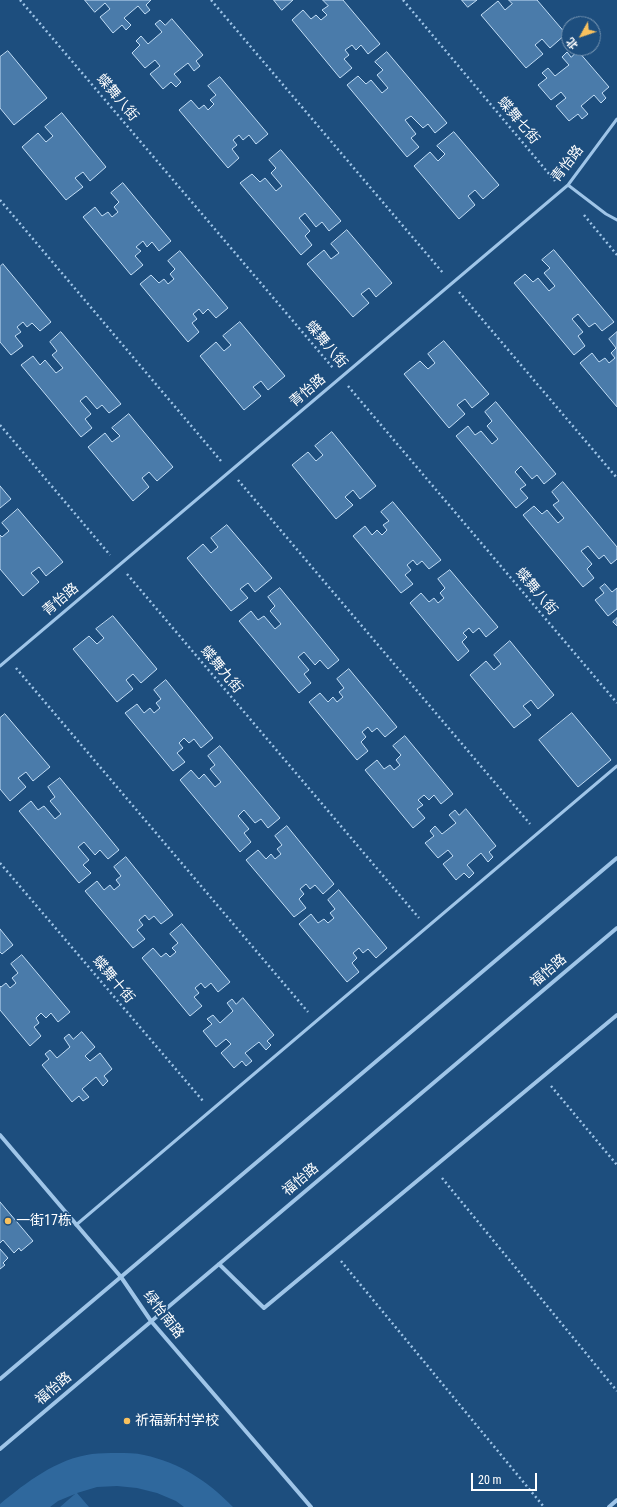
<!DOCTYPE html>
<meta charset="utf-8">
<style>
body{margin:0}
#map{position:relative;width:617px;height:1507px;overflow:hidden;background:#1d4e7e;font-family:"Roboto Condensed","Noto Sans SC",sans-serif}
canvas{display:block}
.north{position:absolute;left:561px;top:16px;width:40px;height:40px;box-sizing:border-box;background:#1d4e7e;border:1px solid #7795b2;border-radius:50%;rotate:230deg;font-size:11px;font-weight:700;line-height:16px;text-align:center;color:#fff}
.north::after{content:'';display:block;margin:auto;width:14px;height:18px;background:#f8c15e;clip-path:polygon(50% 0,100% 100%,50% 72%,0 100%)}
.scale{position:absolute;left:471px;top:1473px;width:66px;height:18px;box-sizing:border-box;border:2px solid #fff;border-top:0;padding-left:5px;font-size:12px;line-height:14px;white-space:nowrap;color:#fff;-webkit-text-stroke:3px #1d4e7e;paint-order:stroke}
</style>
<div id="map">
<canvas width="617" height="1507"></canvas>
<div class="north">北</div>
<div class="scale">20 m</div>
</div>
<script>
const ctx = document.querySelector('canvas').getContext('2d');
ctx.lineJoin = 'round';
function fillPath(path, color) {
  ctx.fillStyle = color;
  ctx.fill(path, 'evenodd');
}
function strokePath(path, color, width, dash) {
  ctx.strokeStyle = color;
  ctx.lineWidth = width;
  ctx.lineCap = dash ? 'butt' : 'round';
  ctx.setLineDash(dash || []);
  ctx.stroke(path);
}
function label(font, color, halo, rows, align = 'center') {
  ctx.font = font + ' "Roboto Condensed","Noto Sans SC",sans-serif';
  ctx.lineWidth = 3.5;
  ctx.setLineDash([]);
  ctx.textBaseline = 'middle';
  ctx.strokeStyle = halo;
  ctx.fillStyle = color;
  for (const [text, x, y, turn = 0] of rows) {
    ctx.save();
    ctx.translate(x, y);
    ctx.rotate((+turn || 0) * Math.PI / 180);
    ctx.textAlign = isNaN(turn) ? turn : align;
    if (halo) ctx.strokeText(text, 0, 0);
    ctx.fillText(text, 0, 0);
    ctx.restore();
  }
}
fillPath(new Path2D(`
 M117,1453C126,1453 136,1453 144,1455C180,1463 208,1481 233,1507H184L176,1501L157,1493L137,1488L117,1486L97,1487L77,1493L89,1507H60L75,1494L58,1501L50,1507H0V1504C27,1482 56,1459 92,1454C100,1453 109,1453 117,1453Z`), '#2f689d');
const building = new Path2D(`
 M85,0H151L146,5L150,10L145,14L138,6L124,18L131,25L126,30L122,25L113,33L100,17L110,9L105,3L95,12Z
 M274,0H293L282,10Z
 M323,0H343L380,44L368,54L361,45L356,50L352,45L345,50L349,55L344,59L352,68L340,78L292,20L303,10L311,19L316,15L321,20L327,15L322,10L328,6Z
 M462,0H477L468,7Z
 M509,0H537L566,34L550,48L542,39L535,45L543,54L526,68L481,15L498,1L505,10L512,4Z
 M172,19L203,55L196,61L200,66L194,71L188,63L174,74L181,82L176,87L171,82L163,89L150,74L160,66L155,60L145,68L132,53L140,45L136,41L141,36L148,44L162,32L155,24L160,20L165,25Z
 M8,51L47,98L14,125L0,108V57Z
 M578,51L609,87L602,93L606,98L601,103L594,95L581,106L588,114L582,119L578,114L569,121L556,106L566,98L561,92L551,100L538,85L547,78L542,73L548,68L555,76L569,65L562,57L567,52L571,57Z
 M387,52L447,123L435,133L428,124L423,128L411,116L405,120L416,134L411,138L419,147L407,157L347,85L358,76L366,84L371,80L382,93L388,88L377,75L383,70L375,62Z
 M220,77L268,134L256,144L249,135L243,140L239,135L233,140L237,145L232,149L239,158L228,168L179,110L191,100L199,109L204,105L208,110L214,104L210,100L216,95L208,86Z
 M62,113L106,167L90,181L83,172L75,178L83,187L66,200L22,147L38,133L46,142L53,136L45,127Z
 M454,132L499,185L483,199L475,190L468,196L475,205L459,219L414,166L430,152L438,161L445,154L437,146Z
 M281,150L341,221L329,231L322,222L316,227L305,213L299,218L310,231L305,236L312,245L301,255L240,183L252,174L260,182L265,178L276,191L282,186L271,173L276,168L269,160Z
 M123,183L171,241L159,251L152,242L147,247L143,241L136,247L141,251L135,256L143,265L131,275L83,217L95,207L102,216L108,212L112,217L118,212L114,207L119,202L111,193Z
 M347,230L392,283L376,297L369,288L361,294L369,303L353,317L307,264L324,250L331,259L339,253L331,244Z
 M554,250L614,322L602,331L595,323L589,327L578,314L572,319L583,332L578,336L585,346L574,355L514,283L525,274L533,282L538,278L549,291L555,286L544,273L550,268L542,260Z
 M180,251L228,308L216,318L208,309L203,314L199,309L193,314L197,319L192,323L199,332L188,342L140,284L151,275L159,283L164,279L168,284L174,279L170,274L175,269L168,261Z
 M3,264L51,322L40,331L32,323L27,327L23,322L17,327L21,332L15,336L23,346L11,355L0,342V267Z
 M240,322L285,376L268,390L261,381L253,387L261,396L244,410L200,356L216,342L224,351L231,345L223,336Z
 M61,332L121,404L109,413L102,405L97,409L86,396L80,401L91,414L85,419L92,428L81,437L21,365L33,356L40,365L45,360L56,373L63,368L52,355L57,351L50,342Z
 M617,332V407L580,363L592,353L599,362L605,358L609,363L615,358L611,353L616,348L609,339Z
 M444,341L489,394L472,408L465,399L457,405L465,414L449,428L404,374L420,361L428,369L435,363L428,354Z
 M496,402L556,474L544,484L537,475L532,479L521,466L515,472L526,485L520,489L528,498L516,508L456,436L468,426L475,435L481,431L492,444L498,439L487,426L492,421L485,412Z
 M129,414L173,467L157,481L149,472L142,478L149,487L133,501L88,447L105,433L112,442L120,436L112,428Z
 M332,432L376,486L360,499L353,490L345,497L353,505L336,519L292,465L308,452L316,461L323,455L315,446Z
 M563,482L617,547V559L611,564L604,555L599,559L588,546L581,551L592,564L587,569L594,578L583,587L523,515L534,506L542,514L547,510L558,523L564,518L553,505L559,501L552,492Z
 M0,486L11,499L0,508Z
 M393,502L441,560L429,569L422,561L417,565L413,560L407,565L411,570L405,575L413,584L401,593L353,536L365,526L372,535L377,530L382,535L387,530L383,525L389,521L381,512Z
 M18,509L63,562L46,576L39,567L31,573L39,582L23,596L0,569V535L2,537L9,531L2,523Z
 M227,525L272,578L255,592L248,583L240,589L248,598L231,611L187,558L203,544L211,553L218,547L211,538Z
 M450,570L498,627L486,637L479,628L473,633L469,628L463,633L467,637L462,642L469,651L458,661L410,603L421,593L429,602L434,598L438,603L444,598L440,593L445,588L438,579Z
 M605,584L612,592L617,588V609L608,616L595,600L604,593L600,588Z
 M280,588L339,660L328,669L320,660L315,665L304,652L298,657L309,670L304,674L311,683L299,693L239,621L251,611L258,620L264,616L275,629L281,624L270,611L275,606L268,597Z
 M113,616L157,669L141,683L133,674L126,680L133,689L117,702L73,649L89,636L97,644L104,638L96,629Z
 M617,618V626L613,622Z
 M510,641L554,695L538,709L531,700L523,706L531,715L514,728L470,675L486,661L494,670L501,664L494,655Z
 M349,669L397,727L385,737L377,728L372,732L368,727L362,732L366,737L361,742L368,751L357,760L309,702L320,693L328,702L333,697L337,702L343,697L339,692L344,688L337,679Z
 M166,680L213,738L201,748L194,739L189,743L184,738L179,743L183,748L177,753L185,762L173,771L125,713L137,704L144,713L150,708L154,713L160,708L156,703L161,699L154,690Z
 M572,713L611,760L578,787L539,740Z
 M5,714L50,767L33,781L26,772L18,778L26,787L10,801L0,789V718Z
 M405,736L453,794L441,804L434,795L429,800L424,795L418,800L423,805L417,809L425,818L413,828L365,770L377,760L384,769L390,765L394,770L400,765L396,760L401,755L393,746Z
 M220,746L280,818L268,828L261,819L255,823L244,810L238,816L249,829L244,833L251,842L240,852L180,780L191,770L199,779L204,774L215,787L221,782L210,769L215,765L208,756Z
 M60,778L119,850L108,859L100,850L95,855L84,842L78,847L89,860L83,865L91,873L79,883L19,811L31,801L38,810L44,806L55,819L61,814L50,801L55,797L48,787Z
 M466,809L496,846L489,852L493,857L488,862L481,853L467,865L474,873L469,878L464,873L456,880L443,864L453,856L448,850L438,858L425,843L434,836L430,831L435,826L442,834L456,823L449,815L455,810L459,815Z
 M287,826L334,884L323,894L315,885L310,889L306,884L300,889L304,894L299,899L306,908L294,917L246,860L258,850L266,859L271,854L275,859L281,854L277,849L282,845L275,836Z
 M126,857L173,915L161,924L154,916L149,920L145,915L139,920L143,925L137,930L145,939L133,948L85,891L97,881L104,890L110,885L114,890L120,885L116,880L121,876L114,867Z
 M339,890L387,948L376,958L368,949L363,953L359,948L353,953L357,958L352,963L359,972L347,982L299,924L311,914L318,923L324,919L328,923L334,918L330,913L335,909L328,900Z
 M182,924L230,982L218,992L211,983L205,988L201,983L195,988L199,993L194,997L202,1006L190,1016L142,958L153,948L161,957L166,953L170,957L176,952L172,948L178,943L170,934Z
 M0,929L13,945L2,954L0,952Z
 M22,955L70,1012L58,1022L51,1013L46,1018L41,1013L36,1018L39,1023L34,1027L41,1036L30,1046L0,1010V986L1,987L6,983L10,988L16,983L12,978L18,973L11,964Z
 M243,998L274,1035L267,1041L271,1045L266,1050L259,1042L245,1053L252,1061L246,1066L242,1061L234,1068L221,1053L231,1044L226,1039L216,1047L203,1031L212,1024L207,1019L213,1015L220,1023L233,1011L227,1003L232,999L236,1004Z
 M82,1032L95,1047L85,1056L90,1061L100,1053L112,1069L104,1076L108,1081L103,1086L96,1077L82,1089L89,1097L83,1101L79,1096L72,1102L42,1065L49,1059L45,1054L50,1050L57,1058L70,1047L64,1038L69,1034L73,1039Z
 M0,1202L33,1241L21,1251L19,1248L14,1253L3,1240L0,1243Z
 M0,1249L8,1258L3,1263L5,1265L0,1269Z`);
fillPath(building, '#4a7baa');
strokePath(building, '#c3def6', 1);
strokePath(new Path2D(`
 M20,0L333,368
 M211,0L443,273
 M403,0L555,181
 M0,200L221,461
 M584,215L617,255
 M459,292L617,478
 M348,386L617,703
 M0,425L110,555
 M238,480L530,824
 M127,574L419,918
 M16,668L308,1012
 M0,863L203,1101
 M551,1086L617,1165
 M442,1178L617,1391
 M341,1261L544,1507`), '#9fc5e8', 2.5, [2, 3]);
strokePath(new Path2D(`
 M568,185L606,214L617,220
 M0,666L568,185L617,119
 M76,1225L617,766`), '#9fc5e8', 3);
strokePath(new Path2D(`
 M0,1135L121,1277L151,1321L311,1507
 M219,1264L264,1308L617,1015
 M0,1379L617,858
 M0,1449L617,928
 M609,1507L617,1500`), '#9fc5e8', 4);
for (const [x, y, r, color] of [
 [8,1221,4,"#f8c15e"],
 [127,1421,4,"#f8c15e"]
]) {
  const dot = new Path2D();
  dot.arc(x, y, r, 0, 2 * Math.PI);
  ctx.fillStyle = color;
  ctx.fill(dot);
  strokePath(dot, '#1d4e7e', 1.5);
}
label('14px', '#fff', '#1d4e7e', [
 ["蝶舞八街",117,98,50],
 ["蝶舞七街",518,121,50],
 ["青怡路",568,164,-52],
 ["蝶舞八街",326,345,50],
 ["青怡路",308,391,-40],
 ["蝶舞八街",536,592,50],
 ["青怡路",61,600,-40],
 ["蝶舞九街",221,670,50],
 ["福怡路",549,971,-40],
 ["蝶舞十街",113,980,50],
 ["福怡路",301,1180,-40],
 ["绿怡南路",163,1315,52],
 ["福怡路",54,1389,-40]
]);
label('14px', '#fff', '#1d4e7e', [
 ["一街17栋",16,1221],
 ["祈福新村学校",135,1421]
], 'left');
</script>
